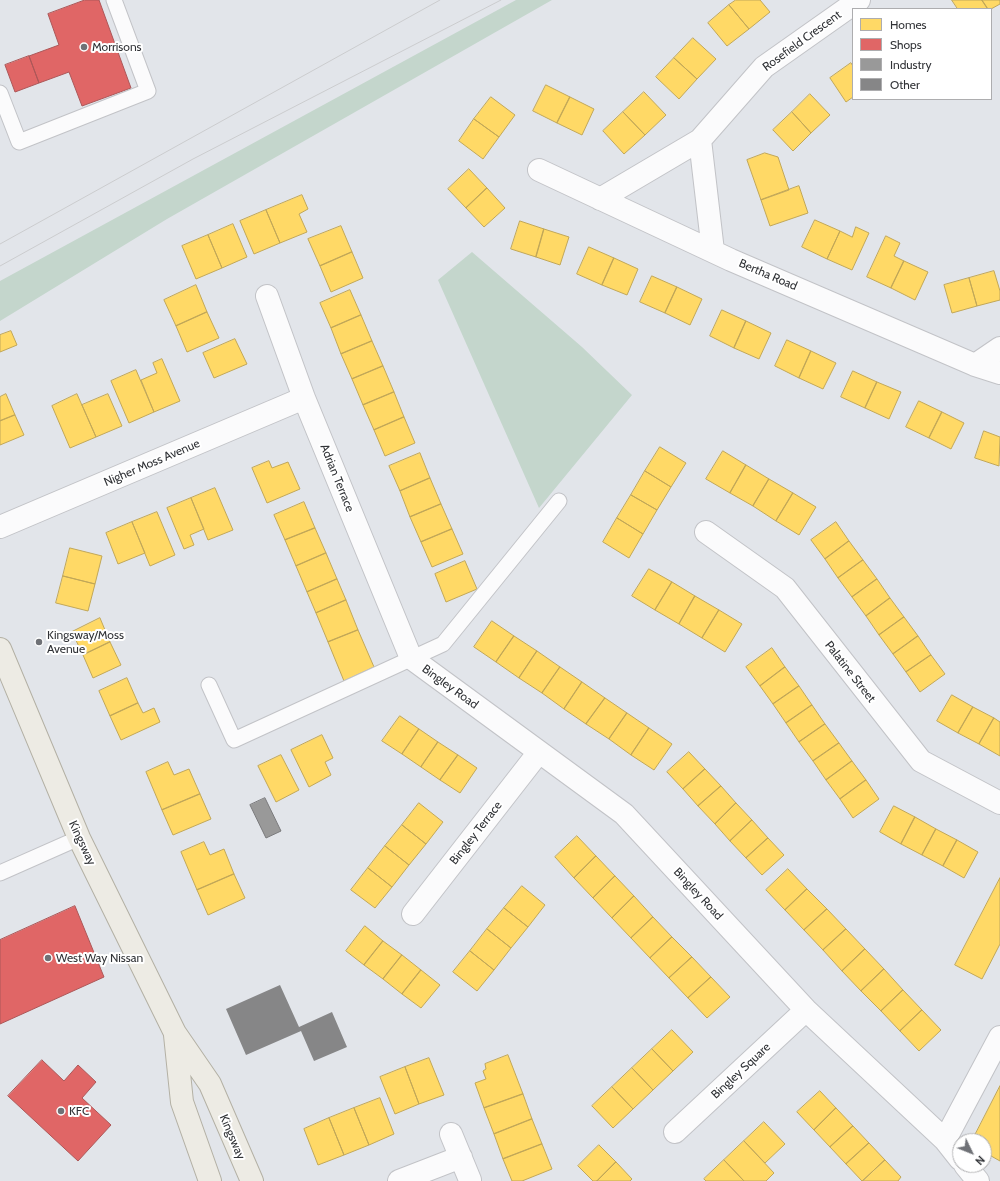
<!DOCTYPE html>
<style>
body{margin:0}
#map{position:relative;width:1000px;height:1181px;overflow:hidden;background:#e2e5ea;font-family:Cabin,sans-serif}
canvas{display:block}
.legend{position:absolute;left:852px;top:8px;width:140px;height:92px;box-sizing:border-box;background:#fff;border:1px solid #adadaf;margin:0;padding:5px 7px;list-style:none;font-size:12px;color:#313337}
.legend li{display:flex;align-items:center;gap:8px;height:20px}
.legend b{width:20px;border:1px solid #adadaf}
.north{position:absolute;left:952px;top:1133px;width:40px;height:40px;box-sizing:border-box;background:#fff;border:1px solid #adadaf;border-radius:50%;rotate:133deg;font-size:11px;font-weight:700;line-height:16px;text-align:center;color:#313337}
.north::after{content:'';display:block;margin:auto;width:14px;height:18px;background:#6f7176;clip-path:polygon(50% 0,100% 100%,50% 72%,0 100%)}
</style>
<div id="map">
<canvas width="1000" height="1181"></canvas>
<ul class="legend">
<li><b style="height:11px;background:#ffd966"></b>Homes</li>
<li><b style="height:11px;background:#e06666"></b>Shops</li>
<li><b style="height:11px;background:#999"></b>Industry</li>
<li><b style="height:11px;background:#868687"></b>Other</li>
</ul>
<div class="north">N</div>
</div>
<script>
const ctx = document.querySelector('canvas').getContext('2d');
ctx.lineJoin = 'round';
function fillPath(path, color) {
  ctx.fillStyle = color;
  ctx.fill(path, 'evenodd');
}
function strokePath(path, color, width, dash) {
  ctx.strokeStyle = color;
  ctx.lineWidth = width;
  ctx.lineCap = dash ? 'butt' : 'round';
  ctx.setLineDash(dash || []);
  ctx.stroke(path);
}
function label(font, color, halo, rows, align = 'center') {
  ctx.font = font + ' Cabin,sans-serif';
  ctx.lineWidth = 4;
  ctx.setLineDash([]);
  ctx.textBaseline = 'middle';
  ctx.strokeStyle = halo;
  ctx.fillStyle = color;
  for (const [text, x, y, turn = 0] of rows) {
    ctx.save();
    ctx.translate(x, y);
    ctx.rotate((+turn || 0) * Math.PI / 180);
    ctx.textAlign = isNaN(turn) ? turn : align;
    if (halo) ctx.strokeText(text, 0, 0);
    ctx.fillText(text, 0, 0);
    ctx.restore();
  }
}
fillPath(new Path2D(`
 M516,0H552L167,219L0,321V281Z
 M472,252L582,347L632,395L539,508L438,280Z`), '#c4d6cc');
const homes = new Path2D(`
 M736,0H760L770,12L749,29L729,5Z
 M952,0H982L988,9H958Z
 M982,0H1000V4L991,9H988Z
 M729,5L749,29L727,46L708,23Z
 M693,38L716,59L697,79L674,58Z
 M674,58L697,79L679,99L656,77Z
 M851,63L853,66V97L846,102L830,78Z
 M546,85L570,97L557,123L533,111Z
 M644,92L666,115L645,135L623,112Z
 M810,94L830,115L811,133L792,112Z
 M491,97L515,115L499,137L474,119Z
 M570,97L594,109L582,135L557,123Z
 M623,112L645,135L624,154L603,131Z
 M792,112L811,133L793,151L773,130Z
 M474,119L499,137L483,159L459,141Z
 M765,153L778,157L789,190L761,200L747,160Z
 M469,169L487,188L466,208L448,189Z
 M799,186L808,213L770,226L761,200Z
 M487,188L505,208L484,227L466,208Z
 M302,195L308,209L299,214L307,232L280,243L266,210Z
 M266,210L280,243L254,254L240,221Z
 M815,220L840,231L827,259L802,247Z
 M520,221L544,229L536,257L511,249Z
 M233,224L247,257L222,268L208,235Z
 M341,226L352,252L320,266L308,239Z
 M856,227L869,233L852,270L827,259L840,231L852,237Z
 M544,229L569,237L560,265L536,257Z
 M208,235L222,268L196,279L182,246Z
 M886,236L900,243L894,256L904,261L891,288L867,277Z
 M589,247L614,258L602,285L577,274Z
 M352,252L363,278L331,292L320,266Z
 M614,258L638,269L627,295L602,285Z
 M904,261L928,272L915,300L891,288Z
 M994,271L1000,291V300L977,306L969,278Z
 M652,276L677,287L665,313L640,302Z
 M969,278L977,306L952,313L944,285Z
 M196,285L207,312L176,326L164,300Z
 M677,287L702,299L690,325L665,313Z
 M350,290L361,315L331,328L320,303Z
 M722,310L746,321L734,348L710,336Z
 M207,312L219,338L187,352L176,326Z
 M361,315L372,341L341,354L331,328Z
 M746,321L771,333L759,359L734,348Z
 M11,331L17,345L0,352V335Z
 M235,339L247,364L214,378L203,353Z
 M787,340L811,351L799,378L775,366Z
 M372,341L383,366L352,379L341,354Z
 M811,351L836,363L823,389L799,378Z
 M162,359L180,401L154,412L141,380L157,373L153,363Z
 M383,366L394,392L363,405L352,379Z
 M136,370L154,412L129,423L111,381Z
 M853,371L877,382L865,408L841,397Z
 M877,382L901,392L889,419L865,408Z
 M394,392L404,417L374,430L363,405Z
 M6,394L15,415L0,421V397Z
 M77,394L96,437L70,448L52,406Z
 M108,394L122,426L96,437L82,405Z
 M919,401L942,412L929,438L906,427Z
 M942,412L964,423L951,449L929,438Z
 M15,415L24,435L0,445V421Z
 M404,417L415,443L385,456L374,430Z
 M984,431L1000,437L999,466L975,458Z
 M660,447L686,463L671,487L645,471Z
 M723,451L746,465L730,493L706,479Z
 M420,453L430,478L400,491L389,466Z
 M269,461L272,468L288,462L300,489L267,503L252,468Z
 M746,465L769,479L753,506L730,493Z
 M645,471L671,487L657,510L631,495Z
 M430,478L441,504L410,517L400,491Z
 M769,479L793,493L776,521L753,506Z
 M215,488L233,530L208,540L191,498Z
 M793,493L816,507L799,535L776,521Z
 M631,495L657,510L643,534L617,518Z
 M191,498L204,529L190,535L194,545L184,549L167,508Z
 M304,502L315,528L285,540L274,515Z
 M441,504L452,529L421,542L410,517Z
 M157,512L175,555L150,566L132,522Z
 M617,518L643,534L629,558L603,542Z
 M132,522L145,553L118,564L106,533Z
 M836,522L849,541L825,559L811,540Z
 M315,528L326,553L296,566L285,540Z
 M452,529L463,554L432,567L421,542Z
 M849,541L863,560L838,578L825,559Z
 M70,548L102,556L95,584L63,576Z
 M326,553L337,579L307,592L296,566Z
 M863,560L877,579L852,597L838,578Z
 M465,561L477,589L446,602L435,574Z
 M649,569L672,582L655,610L632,596Z
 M63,576L95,584L88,611L56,603Z
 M337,579L346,600L316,613L307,592Z
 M877,579L890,598L866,616L852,597Z
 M672,582L695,596L679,624L655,610Z
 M695,596L719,610L702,638L679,624Z
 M890,598L904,617L879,635L866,616Z
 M346,600L358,630L328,642L316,613Z
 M719,610L742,624L725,652L702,638Z
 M904,617L918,636L893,654L879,635Z
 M100,618L110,642L83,655L72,632Z
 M492,621L514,636L496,662L474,647Z
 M358,630L374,667L344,681L328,642Z
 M514,636L537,651L519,678L496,662Z
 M918,636L931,655L906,672L893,654Z
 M110,642L121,665L93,678L83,655Z
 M772,648L785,667L760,686L746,667Z
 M537,651L560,667L542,693L519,678Z
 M931,655L945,674L920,692L906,672Z
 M560,667L582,682L564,709L542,693Z
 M785,667L799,686L773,704L760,686Z
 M127,678L138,703L110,716L99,691Z
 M582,682L605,698L586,724L564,709Z
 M799,686L812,705L786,723L773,704Z
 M952,695L973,707L958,733L937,721Z
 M605,698L627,713L609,739L586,724Z
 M138,703L143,713L154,708L160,722L121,740L110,716Z
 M812,705L825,724L799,742L786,723Z
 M973,707L994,718L979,744L958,733Z
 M627,713L649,728L631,755L609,739Z
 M400,716L419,729L402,754L382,741Z
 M994,718L1000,722V756L979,744Z
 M825,724L839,743L813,761L799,742Z
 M649,728L672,744L654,770L631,755Z
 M419,729L438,742L421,767L402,754Z
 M322,735L333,758L325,762L331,775L309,787L291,750Z
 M438,742L458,755L440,780L421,767Z
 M839,743L852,761L826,780L813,761Z
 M689,752L705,769L683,789L667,772Z
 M281,755L299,790L276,802L258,766Z
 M458,755L477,768L460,793L440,780Z
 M852,761L866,780L840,799L826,780Z
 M168,762L174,775L189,769L200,794L162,810L146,772Z
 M705,769L721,786L698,806L683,789Z
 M866,780L879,799L853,818L840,799Z
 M721,786L736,803L715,824L698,806Z
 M200,794L211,819L173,835L162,810Z
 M419,803L443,822L426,844L402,825Z
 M736,803L752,820L730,841L715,824Z
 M894,806L915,817L901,844L880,832Z
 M915,817L936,829L922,855L901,844Z
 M752,820L768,838L746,858L730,841Z
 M402,825L426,844L409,865L385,846Z
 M936,829L957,840L943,866L922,855Z
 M577,836L596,856L574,878L555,857Z
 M768,838L784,855L762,875L746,858Z
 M957,840L978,852L964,878L943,866Z
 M204,842L210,855L224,849L234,874L197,890L181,852Z
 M385,846L409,865L392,887L368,868Z
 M596,856L615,876L593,898L574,878Z
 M368,868L392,887L375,908L351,890Z
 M788,869L807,889L785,910L766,890Z
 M234,874L245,898L208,915L197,890Z
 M615,876L634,896L612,918L593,898Z
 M1000,878V944L982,979L955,965Z
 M522,886L545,905L528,927L504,908Z
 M807,889L827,909L804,930L785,910Z
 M634,896L653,917L631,938L612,918Z
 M504,908L528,927L511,948L487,929Z
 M827,909L846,929L823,950L804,930Z
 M653,917L672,937L650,958L631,938Z
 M365,926L383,941L364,965L346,951Z
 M487,929L511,948L494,970L470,951Z
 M846,929L865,949L842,971L823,950Z
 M672,937L692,957L669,978L650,958Z
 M383,941L402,955L383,979L364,965Z
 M865,949L884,969L861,991L842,971Z
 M470,951L494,970L477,991L453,972Z
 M402,955L421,970L402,994L383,979Z
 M692,957L711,977L688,998L669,978Z
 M884,969L903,990L881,1011L861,991Z
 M421,970L440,985L421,1008L402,994Z
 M711,977L730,997L707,1018L688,998Z
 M903,990L922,1010L900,1031L881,1011Z
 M922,1010L941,1030L919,1051L900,1031Z
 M672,1030L693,1052L673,1071L652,1049Z
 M652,1049L673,1071L653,1090L632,1068Z
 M508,1055L523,1094L484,1108L475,1083L486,1079L483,1071L486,1069L485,1064Z
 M429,1058L444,1095L419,1104L405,1067Z
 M405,1067L419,1104L395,1114L380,1077Z
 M632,1068L653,1090L633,1109L612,1087Z
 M1000,1086V1161L984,1152V1141H972Z
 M612,1087L633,1109L613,1128L592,1106Z
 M820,1091L836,1108L814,1130L797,1112Z
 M523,1094L532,1119L494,1134L484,1108Z
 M380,1098L394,1134L369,1145L354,1108Z
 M354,1108L369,1145L344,1155L329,1118Z
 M836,1108L853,1126L830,1147L814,1130Z
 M329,1118L344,1155L318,1165L304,1129Z
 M532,1119L542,1144L503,1159L494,1134Z
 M764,1122L785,1144L765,1163L744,1141Z
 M853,1126L869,1143L846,1164L830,1147Z
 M744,1141L774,1173L766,1181H744L724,1160Z
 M869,1143L885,1160L862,1181L846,1164Z
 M542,1144L552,1169L522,1181H512L503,1159Z
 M599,1145L616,1162L597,1181H593L578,1166Z
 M724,1160L744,1181H706L704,1179Z
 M885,1160L901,1177L898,1181H863Z
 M616,1162L632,1179L630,1181H597Z`);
fillPath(homes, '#ffd966');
strokePath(homes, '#c1a758', 1);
const shops = new Path2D(`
 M85,0H99L131,88L82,106L69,72L39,83L29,56L59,45L48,14Z
 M29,56L39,83L15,92L5,65Z
 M75,906L104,977L0,1024V940Z
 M42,1060L64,1081L78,1065L96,1082L82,1098L111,1125L78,1161L8,1096Z`);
fillPath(shops, '#e06666');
strokePath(shops, '#ac5758', 1);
const industry = new Path2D(`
 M265,798L281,831L266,838L250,805Z`);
fillPath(industry, '#999');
strokePath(industry, '#7a7a7c', 1);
fillPath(new Path2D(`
 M280,985L299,1027L332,1012L347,1047L314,1061L301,1031L246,1055L226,1009Z`), '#868687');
const lane = new Path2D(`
 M0,93L19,142L148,91L114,0
 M209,685L234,740L443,644L559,501
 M0,873L79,838`);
const street = new Path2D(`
 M700,140L713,251
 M539,170L731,260L975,365L1000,373
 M600,199L700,140L764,67L859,0
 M267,296L304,398L411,658L624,814L806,1010L945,1140L960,1159
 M975,365L1000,348
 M0,527L304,398
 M706,532L785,588L921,761L1000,803
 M413,914L539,752
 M675,1132L806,1010
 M451,1134L470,1180
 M945,1140L1000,1037
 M965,1165L978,1181
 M399,1181L461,1157`);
const primary = new Path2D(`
 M0,649L79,838L175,1033L210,1084L252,1181
 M175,1035L182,1102L210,1181`);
strokePath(lane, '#c2c3c7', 17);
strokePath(street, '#c2c3c7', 24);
strokePath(primary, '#b3b0a4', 24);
strokePath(lane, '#fbfbfc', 15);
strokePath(street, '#fbfbfc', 22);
strokePath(primary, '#edebe4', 22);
strokePath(new Path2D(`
 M0,244L440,0
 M0,266L193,159L501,0`), '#cbccce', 1);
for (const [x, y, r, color] of [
 [84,47,4,"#6f7176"],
 [39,642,4,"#6f7176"],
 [48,958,4,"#6f7176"],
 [61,1111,4,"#6f7176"]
]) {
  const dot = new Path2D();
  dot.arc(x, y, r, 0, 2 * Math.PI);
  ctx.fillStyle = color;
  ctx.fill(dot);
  strokePath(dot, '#fff', 1.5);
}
label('12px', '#313337', '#fff', [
 ["Rosefield Crescent",802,41,-36],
 ["Bertha Road",768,275,23],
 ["Nigher Moss Avenue",152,463,-23],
 ["Adrian Terrace",337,478,68],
 ["Palatine Street",850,672,52],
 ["Bingley Road",450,687,36],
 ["Bingley Terrace",476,833,-52],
 ["Kingsway",82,843,65],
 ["Bingley Road",698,894,47],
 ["Bingley Square",741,1071,-43],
 ["Kingsway",232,1137,67]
]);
label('12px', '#313337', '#fff', [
 ["Morrisons",92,47],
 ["Kingsway/Moss",47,635],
 ["Avenue",47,649],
 ["West Way Nissan",56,958],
 ["KFC",69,1111]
], 'left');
</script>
